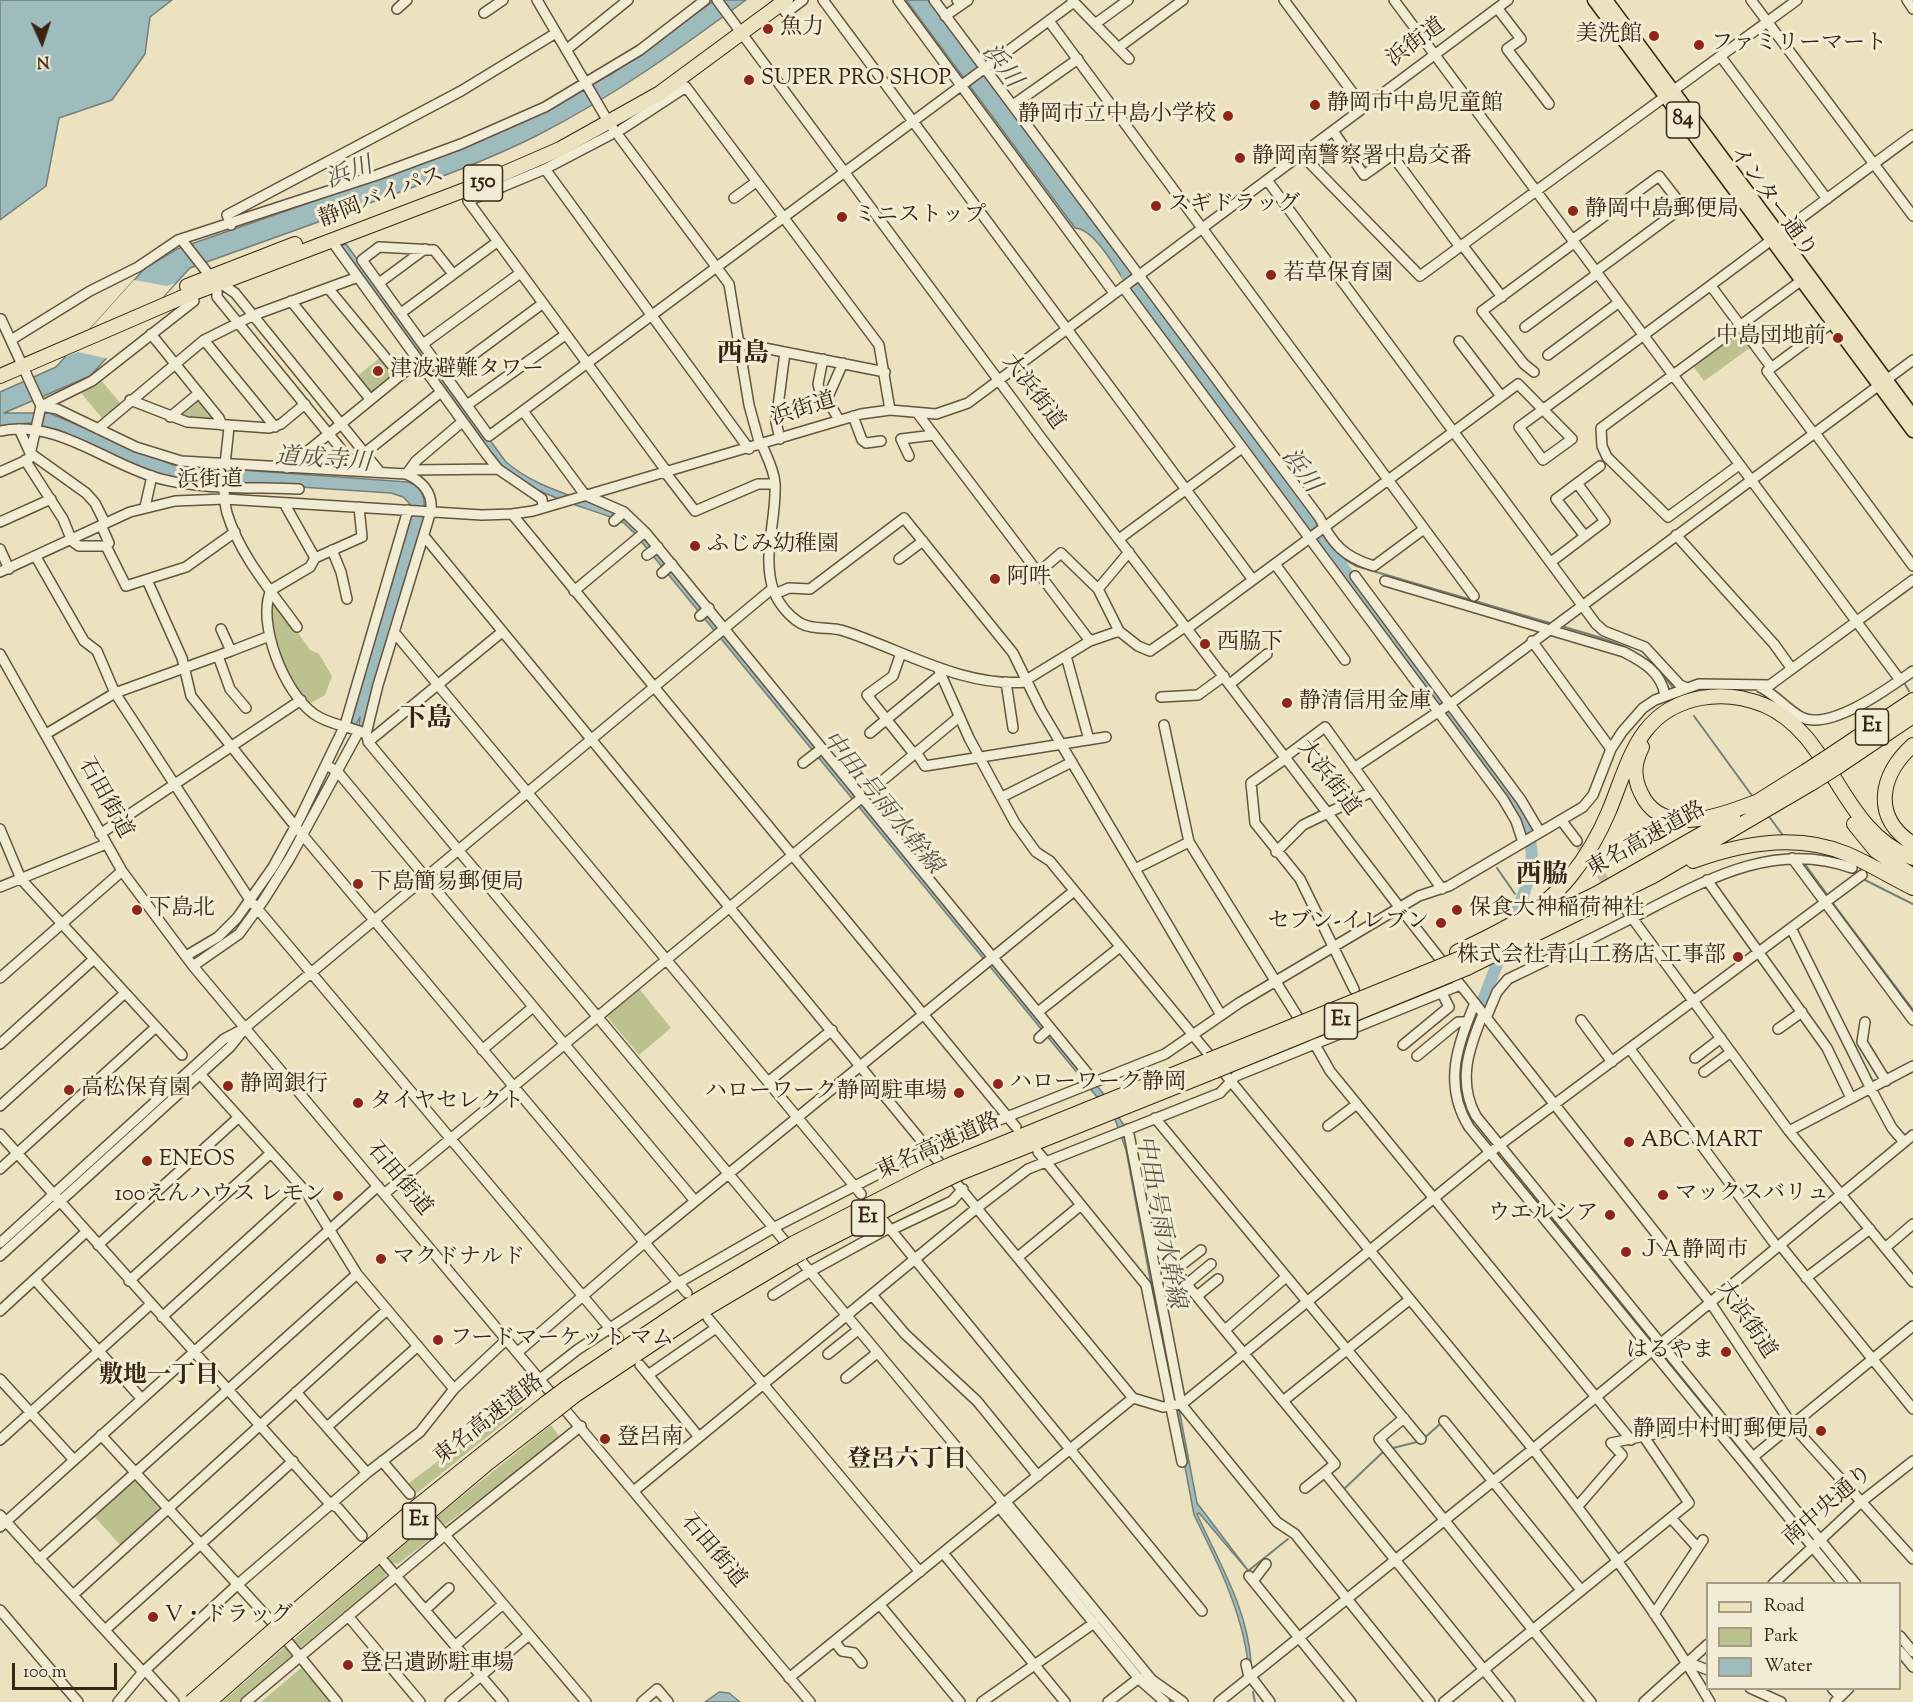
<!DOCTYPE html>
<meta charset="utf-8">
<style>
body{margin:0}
#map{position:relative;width:1913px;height:1702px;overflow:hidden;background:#ece2bf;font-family:"Sorts Mill Goudy",serif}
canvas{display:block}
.legend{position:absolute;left:1706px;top:1582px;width:195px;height:108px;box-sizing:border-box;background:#f3ecd5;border:2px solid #a89c88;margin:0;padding:8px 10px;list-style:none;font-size:18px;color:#382514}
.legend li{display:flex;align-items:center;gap:12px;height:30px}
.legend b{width:30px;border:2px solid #a89c88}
.north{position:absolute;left:12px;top:12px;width:60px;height:60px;-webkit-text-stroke:4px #f3ecd5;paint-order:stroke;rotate:177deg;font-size:16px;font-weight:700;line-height:24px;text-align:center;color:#382514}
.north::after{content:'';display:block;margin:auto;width:21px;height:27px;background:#382514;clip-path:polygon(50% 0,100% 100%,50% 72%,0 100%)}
.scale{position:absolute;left:12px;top:1663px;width:105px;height:27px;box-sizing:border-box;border:3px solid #382514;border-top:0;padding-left:8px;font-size:18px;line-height:21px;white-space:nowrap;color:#382514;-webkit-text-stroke:4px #f3ecd5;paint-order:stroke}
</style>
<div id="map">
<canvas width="1913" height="1702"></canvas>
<ul class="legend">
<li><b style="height:8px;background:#ece2bf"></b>Road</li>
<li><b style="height:16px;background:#bcc28f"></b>Park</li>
<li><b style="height:16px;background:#9ebbbd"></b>Water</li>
</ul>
<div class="north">N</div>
<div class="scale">100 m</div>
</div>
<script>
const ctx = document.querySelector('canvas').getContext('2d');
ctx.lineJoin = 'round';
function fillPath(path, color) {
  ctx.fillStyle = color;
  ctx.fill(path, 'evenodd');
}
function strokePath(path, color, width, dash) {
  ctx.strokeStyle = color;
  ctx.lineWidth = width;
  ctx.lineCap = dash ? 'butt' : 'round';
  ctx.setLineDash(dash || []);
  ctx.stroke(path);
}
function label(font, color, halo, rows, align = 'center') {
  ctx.font = font + ' "Sorts Mill Goudy","Noto Serif JP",serif';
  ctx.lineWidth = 6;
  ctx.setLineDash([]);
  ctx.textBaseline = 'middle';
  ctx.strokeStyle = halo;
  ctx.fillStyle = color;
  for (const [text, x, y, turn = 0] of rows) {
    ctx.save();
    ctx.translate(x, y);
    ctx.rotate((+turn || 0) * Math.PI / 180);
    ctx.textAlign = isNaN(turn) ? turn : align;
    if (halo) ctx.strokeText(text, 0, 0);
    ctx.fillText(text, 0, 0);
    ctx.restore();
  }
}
fillPath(new Path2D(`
 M1740,333L1751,347L1704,381L1693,366Z
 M381,357L394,373L393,377L373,393H369L356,377Z
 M101,380L121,404L102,418L81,393Z
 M199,399L215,419L213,422L179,417V413L194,400Z
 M273,597L310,650L319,654L332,676L325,695L309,704C286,678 260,633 273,597Z
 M637,986L671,1028L639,1055L604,1013Z
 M518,1401L523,1408L417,1493L409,1483Z
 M551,1425L561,1439L445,1525L435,1518Z
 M134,1478L162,1509L121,1546L93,1515Z
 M430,1523L435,1535L398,1564L390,1562L387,1559Z
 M381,1564L386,1575L384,1579L300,1648L291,1642Z
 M285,1647L293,1655L239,1702H222Z
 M301,1668L331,1702H261Z`), '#bcc28f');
const water = new Path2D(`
 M0,0H172L150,17L145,54L112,100L59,118L46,186L0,220Z
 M715,0H746C678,50 611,98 536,136C470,169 398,192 329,218L331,224L324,226L321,221L190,268L90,376L4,413H49L173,465L408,482C426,487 425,503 424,518L366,725L359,726L360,717L356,725L350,722L409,519L411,505L403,497L391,493L178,479L135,466L59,430L30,423L0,426V392L56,367L145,268L177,249L400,171L518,124L613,73Z
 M906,0H928L1140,285L1131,291C1120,276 1096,229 1075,228Z
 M346,244L506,462C543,494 591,497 631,522L1102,1092L1125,1127L1197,1503L1250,1573L1199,1513L1197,1514C1219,1563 1247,1607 1251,1662L1248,1663C1242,1611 1217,1561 1194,1515L1126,1150L1115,1119L635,534L624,523L613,518C570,502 526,493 494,458L339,246Z
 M719,1692L729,1693L740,1702H705Z`);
fillPath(water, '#9ebbbd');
strokePath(water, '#757f79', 1.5);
fillPath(new Path2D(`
 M134,280L167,286L175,283L109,359L78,352L65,357Z`), '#ece2bf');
strokePath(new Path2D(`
 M1331,552L1356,566L1553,624
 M1561,626C1608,640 1647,647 1675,691
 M1903,681L1909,691
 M1694,716L1753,797
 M1768,815L1784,837
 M1804,863L1829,897
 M1497,868L1515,894
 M1863,879L1913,904
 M1832,902L1913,1010
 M1389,1449L1421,1441L1440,1424
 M1343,1490L1384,1451
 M1248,1571L1288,1539
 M1253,1692L1255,1702`), '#757f79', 2);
strokePath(new Path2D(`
 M1127,275L1516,802C1544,858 1530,876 1510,929
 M1482,1003L1504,946`), '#9ebbbd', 12);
strokePath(new Path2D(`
 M1577,841L1627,911`), '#c8bc9d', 9, [9, 4.5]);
const minor = new Path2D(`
 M537,0L609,123L729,284L749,405L760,445
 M717,0L1042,439L1400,908L1710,1302L1792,1425L1913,1559
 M823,0L1253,580
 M898,0L1114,293
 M934,0L1319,517C1333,545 1344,557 1374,566L1424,529
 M957,0L961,5L968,0
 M1072,0L1129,59
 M1284,0L1364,108
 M1394,0L1900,680
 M1751,0L1913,216
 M1907,0L1913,9
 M780,4L786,13L803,0
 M397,9L407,0
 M1498,9L1521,39L1507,49L1549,104
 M484,13L503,0
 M945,16L961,5
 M1049,21L1474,596
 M1095,24L1128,0
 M1118,48L1183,0
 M566,50L628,0
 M1721,57L1827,199
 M1013,105L1078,59
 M622,129L686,87L879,345L890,410
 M1333,131L1364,175L1392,155L1460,247
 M610,135L545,169L468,201L667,472
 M1301,154L1420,276L1797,0
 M545,169L749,449
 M1267,180L1596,624L1604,631L1645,647L1680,685L1687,688
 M734,198L756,182
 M231,225L227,215L461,91L556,33
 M181,239L210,276L235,293L380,472
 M331,240L487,455L498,469L542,499L543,508
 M1572,240L1659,176L1683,207L1595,272
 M1463,246L1502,297
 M453,274L434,250L379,247L362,260L489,436L1074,2
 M217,283V297L350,460L353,470
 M379,283L425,249
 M1711,286L1771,367
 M1123,287L1503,799L1516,821L1523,842
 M328,288L400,375
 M291,301L370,399
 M401,313L497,242
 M1,319L41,406L92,381L194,301
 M1525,327L1597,274
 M151,334L219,418L222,425
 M11,340L90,291L138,267L178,240L377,175L461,144L545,107L640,50L705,0
 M204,340L275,427
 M1459,341L1501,396
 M739,343L885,372
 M423,344L519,274
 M1548,355L1618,303
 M823,359L818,384L821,396L827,399
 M1534,372L1524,364L1482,311L1574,243
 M446,375L542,304
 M130,400L187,422L269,428L281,424L305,404
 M467,405L565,335
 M523,411L585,495L624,512L646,533L1093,1080
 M918,414L1090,641
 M853,416L862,440L866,443L881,441
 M170,417L199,393
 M839,420L827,399L843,363
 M229,426C227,453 220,486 227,513C240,556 272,592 297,627
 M19,429L30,453L86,493L95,503L105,523
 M98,429L204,340L254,315L358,277
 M0,431C59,419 107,465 161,479C203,490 256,487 299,489
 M1815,433L1913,566
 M1814,434L1767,371L1833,322
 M780,439L776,422L785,352
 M762,445C767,457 774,470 775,483C777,520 761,556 774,592C779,604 789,616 800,623C814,631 830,626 844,631C903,650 963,688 1027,682
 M366,452L441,392
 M909,456L901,439L934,435
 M25,460L63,519L72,541L79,546H106
 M1739,465L1668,517L1607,457L1602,446L1601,428L1802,280
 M287,468L418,361
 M411,470L498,469
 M0,472L29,459L41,406L57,409L136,447L181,461L406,474C422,481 433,492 431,511L378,685L366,734L369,743L1004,1504
 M408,472L416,461L462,422
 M665,472L695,511L758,484H775
 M284,503L315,558
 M145,507L152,476
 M359,507L362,537L315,558L310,567L271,590C256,623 285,694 314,714C329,725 350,726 366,734
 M512,514L1016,1127
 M614,521L624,512
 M0,522L51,499
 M101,525L109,543L106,546L126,586L186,567L235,532
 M1584,535L1556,499L1600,466
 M1676,535L1774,644L1792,669
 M424,536L1133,1398L1163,1407L1181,1404
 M1119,539L1242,448
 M0,549L9,569
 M332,550L341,572L347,599
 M647,555L658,547
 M36,557L84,641L97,651L115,693L250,900L618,1338
 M899,559L923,541
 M1551,562L1605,521L1577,483
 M1275,564L1345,660
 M0,572L130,512L175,501L225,499L482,515L512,514L533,511L861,414L890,410L936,414L968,403L1508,0
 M1039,572L1061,553L1098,589L1119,631
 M662,573L672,564
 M1355,576L1521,800L1540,832
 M147,580L182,658L191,696L295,826L687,1293
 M1385,581L1624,652C1643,662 1661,672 1665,695
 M1098,589L1129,552
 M574,591L645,532
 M775,594L789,588L810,589L904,518L1013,653L1041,710L1221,1015
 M700,616L709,608
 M1188,628L1518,384L1572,439L1543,460L1519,427C1651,331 1781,232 1913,135
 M394,632L861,1194
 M1532,641L1611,749
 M231,651L267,637
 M901,653L893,676L867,695L914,754
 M0,654L122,871L193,966L810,1702
 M218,656L230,689L246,708
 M1066,656L1089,740
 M938,668L969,738L1015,823L1036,852L1050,861L1533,1449C1596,1530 1658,1613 1710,1702
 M1026,680L1090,641L1119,631L1138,646L1150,651L1186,626
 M1006,682L1013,728
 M1230,684L1267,654
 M1760,687C1775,694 1786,709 1801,717C1829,732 1889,688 1913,671
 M1161,697L1198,695L1224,676
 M1164,725L1189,842L1304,1027
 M870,733L939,676
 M46,734L115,693L231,651L221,629
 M368,742L502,632
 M916,752L925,766L1106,737
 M1285,757L1325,727L1442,889
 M1286,758L1251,783L1255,823L1300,879L1354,989
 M803,763L821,749
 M326,765L337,771L695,1201
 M1354,768L1450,704L1913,360
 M1002,797L1072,762
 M1561,820L1577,841
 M0,829L21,879L182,1055
 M100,834L301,700
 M1276,852L1303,825L1371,792
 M1792,858L1913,1020
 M1135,869L1189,842
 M1707,880L1827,1048L1851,1098
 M0,887L106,844
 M1627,911L1789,1131L1913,1282
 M1791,928L1871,1089L1892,1128L1904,1142
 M186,956L218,937L237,918L273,867L300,818L345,725L408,510
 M193,966L239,934L263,901L290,858L359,731
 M0,978L122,871
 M1475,1003C1457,1045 1443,1085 1469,1127L1843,1584
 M1038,1012L1120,947
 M1483,1014C1469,1048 1457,1081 1476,1116L1856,1584
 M1486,1018L1497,992L1508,979C1550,959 1591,939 1632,918C1701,883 1772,839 1852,868
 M1581,1020L1612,1062
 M1865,1022L1862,1042L1886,1081
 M1778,1029L1802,1012
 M1039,1038L1050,1028
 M1313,1041L1330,1071L1631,1440
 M0,1044L94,959
 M1403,1045L1449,1007L1442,993
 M1630,1049L1777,1247
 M482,1050L533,1007
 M1417,1056L1458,1022H1467
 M1695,1058L1721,1038
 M1704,1072L1731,1052
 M200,1074L306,1192L357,1274L454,1389
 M768,1082L832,1030
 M0,1106L125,993
 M1155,1118L1421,1439
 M1328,1126L1357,1104
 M1128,1129L1181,1404L1277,1522L1295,1534L1430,1702
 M1789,1131L1913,1066
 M0,1134L330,1504L338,1508L362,1536
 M1038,1152L1146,1285L1182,1462
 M0,1169L156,1027
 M384,1194L959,717
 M882,1219L1202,1611
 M891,1230L952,1201L963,1189
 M1152,1242L1335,1464L1305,1488
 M0,1243L224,1039L241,1030
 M98,1245L239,1117
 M1780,1245L1913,1409
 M1885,1248L1913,1224
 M0,1256L230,1047L246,1027L773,588
 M1018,1257L1081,1205
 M1175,1270L1201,1250
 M1806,1278L1870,1229
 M35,1280L141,1398
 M129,1281L271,1153
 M1187,1284L1211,1264
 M773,1295L809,1272L889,1228
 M872,1295L905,1334L977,1401L1038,1476
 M1197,1296L1218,1279
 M0,1311L86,1232
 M162,1317L303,1189
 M708,1318L920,1572
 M1225,1330L1286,1277
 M518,1352L644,1243L1074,891
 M828,1354L858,1330
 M640,1365L699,1437
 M648,1375L716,1328
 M846,1378L877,1353
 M0,1379L74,1460
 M540,1379L577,1350L678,1283L773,1228L929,1148L1165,1054L1239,1003L1419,896L1449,886L1583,807L1593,795L1611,749L1622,732L1643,708L1655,700L1699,684L1770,685L1913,580
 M296,1392L367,1473
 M1283,1401L1409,1300
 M1182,1404L1489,1153L1862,875
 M1404,1418L1379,1439L1591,1702
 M1444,1421L1581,1590
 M327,1427L418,1346
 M101,1435L271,1621L337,1702
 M0,1440L151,1304
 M1753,1457L1913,1326
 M382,1461L410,1494
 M1325,1473L1510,1702
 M635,1490L978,1207L1028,1169L1220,1093L1236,1076L1460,985
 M1006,1502L1152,1680L1183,1702
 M1578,1506L1622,1455L1611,1443L1712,1422
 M999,1507L1140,1680L1165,1702
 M0,1515L143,1672
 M1671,1518L1697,1547
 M434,1522L586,1702
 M0,1527L378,1186
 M943,1553L1065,1702
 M39,1559L357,1274
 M384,1562L503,1702
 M1249,1576L1351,1702
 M1253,1581L1266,1564
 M1773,1584L1861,1502L1913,1461
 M73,1595L387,1310
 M880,1605L960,1702
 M0,1610L78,1702
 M425,1610L449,1588
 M1654,1614L1703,1540
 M348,1616L420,1702
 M105,1630L293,1461
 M1900,1636L1913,1652
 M835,1642L842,1651L854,1653L862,1663
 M456,1645L503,1604
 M1900,1651L1913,1667
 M1687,1662L1708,1670
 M1246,1664L1248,1673L1270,1702
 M145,1670L174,1702
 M789,1678L1133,1398
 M1750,1688L1781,1702
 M1832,1688L1840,1697
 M118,1702L143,1672L237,1585L367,1473L420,1432L454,1389L507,1339
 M246,1702L445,1535L581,1426
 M450,1702L529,1635
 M642,1702L657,1689L668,1702
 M982,1702L1094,1623
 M1108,1702L1139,1678
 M1219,1702L1533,1449L1913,1135
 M1444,1702L1689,1503L1644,1437
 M1644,1702L1708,1644
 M1835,1702L1849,1688`);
const major = new Path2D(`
 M1594,0L1913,431
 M1606,0L1913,416`);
const highway = new Path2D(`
 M187,286L295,244
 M0,376L183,297L475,186L560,149L660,93L786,0
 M1913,745C1880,775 1871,817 1913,844
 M1642,747C1634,763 1633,777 1641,793C1662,840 1724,814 1759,801
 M1832,754L1913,700
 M1839,766L1913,716
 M1752,805L1806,771
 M1854,824L1876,851L1913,876
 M1693,861C1742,843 1798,833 1847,854C1870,864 1891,877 1913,888
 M1457,952C1497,933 1542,912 1570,877C1587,856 1599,835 1609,811C1630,760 1638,710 1701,698C1722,694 1744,697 1764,705C1834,735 1839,831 1913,858
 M1474,953L1596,894L1733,816
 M1467,968L1653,876L1812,783
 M952,1164L1209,1060
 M960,1173L1215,1071
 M794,1243L929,1174
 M801,1253L937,1184
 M566,1388L689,1305L781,1251
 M574,1396L697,1314L788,1260
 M280,1624L415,1508L546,1403
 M287,1633L488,1463L554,1412`);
strokePath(minor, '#65543f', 12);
strokePath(major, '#382514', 15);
strokePath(highway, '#382514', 16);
strokePath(minor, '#f3ecd5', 9);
strokePath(major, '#ece2bf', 12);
strokePath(highway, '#ece2bf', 14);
const highwayBridge = new Path2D(`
 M1806,771L1832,754
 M1812,783L1839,766
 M1209,1060L1461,958
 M1215,1071L1467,968
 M929,1174L952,1164
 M937,1184L960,1173
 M781,1251L794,1243
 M788,1260L801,1253
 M546,1403L566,1388
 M554,1412L574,1396
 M191,1702L280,1624
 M209,1702L287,1633`);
strokePath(highwayBridge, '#382514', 16, []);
strokePath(highwayBridge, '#ece2bf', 14);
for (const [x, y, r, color] of [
 [768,29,6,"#8f2418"],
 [1654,36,6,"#8f2418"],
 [1699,45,6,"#8f2418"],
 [749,80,6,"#8f2418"],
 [1315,105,6,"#8f2418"],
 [1228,116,6,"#8f2418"],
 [1240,158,6,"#8f2418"],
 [1156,206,6,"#8f2418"],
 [1573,211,6,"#8f2418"],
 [842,217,6,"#8f2418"],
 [1271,275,6,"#8f2418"],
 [1838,338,6,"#8f2418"],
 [378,371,6,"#8f2418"],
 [695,546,6,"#8f2418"],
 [995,579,6,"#8f2418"],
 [1205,644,6,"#8f2418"],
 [1287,703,6,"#8f2418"],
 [358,884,6,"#8f2418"],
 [137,910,6,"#8f2418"],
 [1457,910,6,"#8f2418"],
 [1441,923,6,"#8f2418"],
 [1738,957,6,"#8f2418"],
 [998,1084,6,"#8f2418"],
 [228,1086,6,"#8f2418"],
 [69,1090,6,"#8f2418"],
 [959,1093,6,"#8f2418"],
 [358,1103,6,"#8f2418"],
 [1629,1142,6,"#8f2418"],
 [147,1161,6,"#8f2418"],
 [1663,1195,6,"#8f2418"],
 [338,1196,6,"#8f2418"],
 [1610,1215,6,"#8f2418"],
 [1626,1252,6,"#8f2418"],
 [381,1259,6,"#8f2418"],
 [438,1340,6,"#8f2418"],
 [1726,1352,6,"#8f2418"],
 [1821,1431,6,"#8f2418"],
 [605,1439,6,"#8f2418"],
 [153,1617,6,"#8f2418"],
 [348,1665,6,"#8f2418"]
]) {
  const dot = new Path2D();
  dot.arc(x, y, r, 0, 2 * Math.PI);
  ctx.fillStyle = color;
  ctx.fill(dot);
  strokePath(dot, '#f3ecd5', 2);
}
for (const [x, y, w] of [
 [1683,120,33],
 [483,183,39],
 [1872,727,33],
 [1341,1021,33],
 [868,1218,33],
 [419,1521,33]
]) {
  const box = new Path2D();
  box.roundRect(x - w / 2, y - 18, w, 36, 4.5);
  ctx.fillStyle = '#f3ecd5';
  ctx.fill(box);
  strokePath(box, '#382514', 1.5);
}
label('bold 21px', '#382514', null, [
 ["84",1683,120],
 ["150",483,183],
 ["E1",1872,727],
 ["E1",1341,1021],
 ["E1",868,1218],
 ["E1",419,1521]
]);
label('22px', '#382514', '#f3ecd5', [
 ["魚力",780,29],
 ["美洗館",1642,36,"right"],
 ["ファミリーマート",1711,45],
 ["SUPER PRO SHOP",761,80],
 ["静岡市中島児童館",1327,105],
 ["静岡市立中島小学校",1216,116,"right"],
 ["静岡南警察署中島交番",1252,158],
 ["スギドラッグ",1168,206],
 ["静岡中島郵便局",1585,211],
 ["ミニストップ",854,217],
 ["若草保育園",1283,275],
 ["中島団地前",1826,338,"right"],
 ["津波避難タワー",390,371],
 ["ふじみ幼稚園",707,546],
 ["阿吽",1007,579],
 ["西脇下",1217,644],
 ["静清信用金庫",1299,703],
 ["下島簡易郵便局",370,884],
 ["下島北",149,910],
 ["保食大神稲荷神社",1469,910],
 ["セブン-イレブン",1429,923,"right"],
 ["株式会社青山工務店 工事部",1726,957,"right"],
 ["ハローワーク静岡",1010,1084],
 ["静岡銀行",240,1086],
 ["高松保育園",81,1090],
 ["ハローワーク静岡駐車場",947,1093,"right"],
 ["タイヤセレクト",370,1103],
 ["ABC MART",1641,1142],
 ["ENEOS",159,1161],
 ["マックスバリュ",1675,1195],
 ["100えんハウス レモン",326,1196,"right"],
 ["ウエルシア",1598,1215,"right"],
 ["ＪＡ静岡市",1638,1252],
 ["マクドナルド",393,1259],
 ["フードマーケット マム",450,1340],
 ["はるやま",1714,1352,"right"],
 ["静岡中村町郵便局",1809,1431,"right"],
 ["登呂南",617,1439],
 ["V・ドラッグ",165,1617],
 ["登呂遺跡駐車場",360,1665]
], 'left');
label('22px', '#382514', '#f3ecd5', [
 ["浜街道",1417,44,-36],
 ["静岡バイパス",382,199,-21],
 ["インター通り",1771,203,54],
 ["大浜街道",1032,393,53],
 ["浜街道",804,411,-17],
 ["浜街道",210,482,-1],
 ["大浜街道",1327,779,53],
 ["石田街道",104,799,61],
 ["東名高速道路",1647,841,-29],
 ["東名高速道路",939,1148,-24],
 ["石田街道",398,1180,50],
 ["大浜街道",1745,1321,56],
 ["東名高速道路",490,1421,-38],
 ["南中央通り",1829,1507,-41],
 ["石田街道",712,1552,50]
]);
label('italic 24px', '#575247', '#f3ecd5', [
 ["浜川",1000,67,53],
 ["浜川",350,175,-20],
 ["道成寺川",323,462,4],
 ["浜川",1299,472,54],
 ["中田1号雨水幹線",880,804,51],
 ["中田1号雨水幹線",1158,1222,79]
]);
label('bold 24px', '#382514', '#f3ecd5', [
 ["敷地一丁目",159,1378],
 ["登呂六丁目",907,1462]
]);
label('bold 26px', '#382514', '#f3ecd5', [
 ["西島",743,357],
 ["下島",426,722],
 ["西脇",1542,878]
]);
</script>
